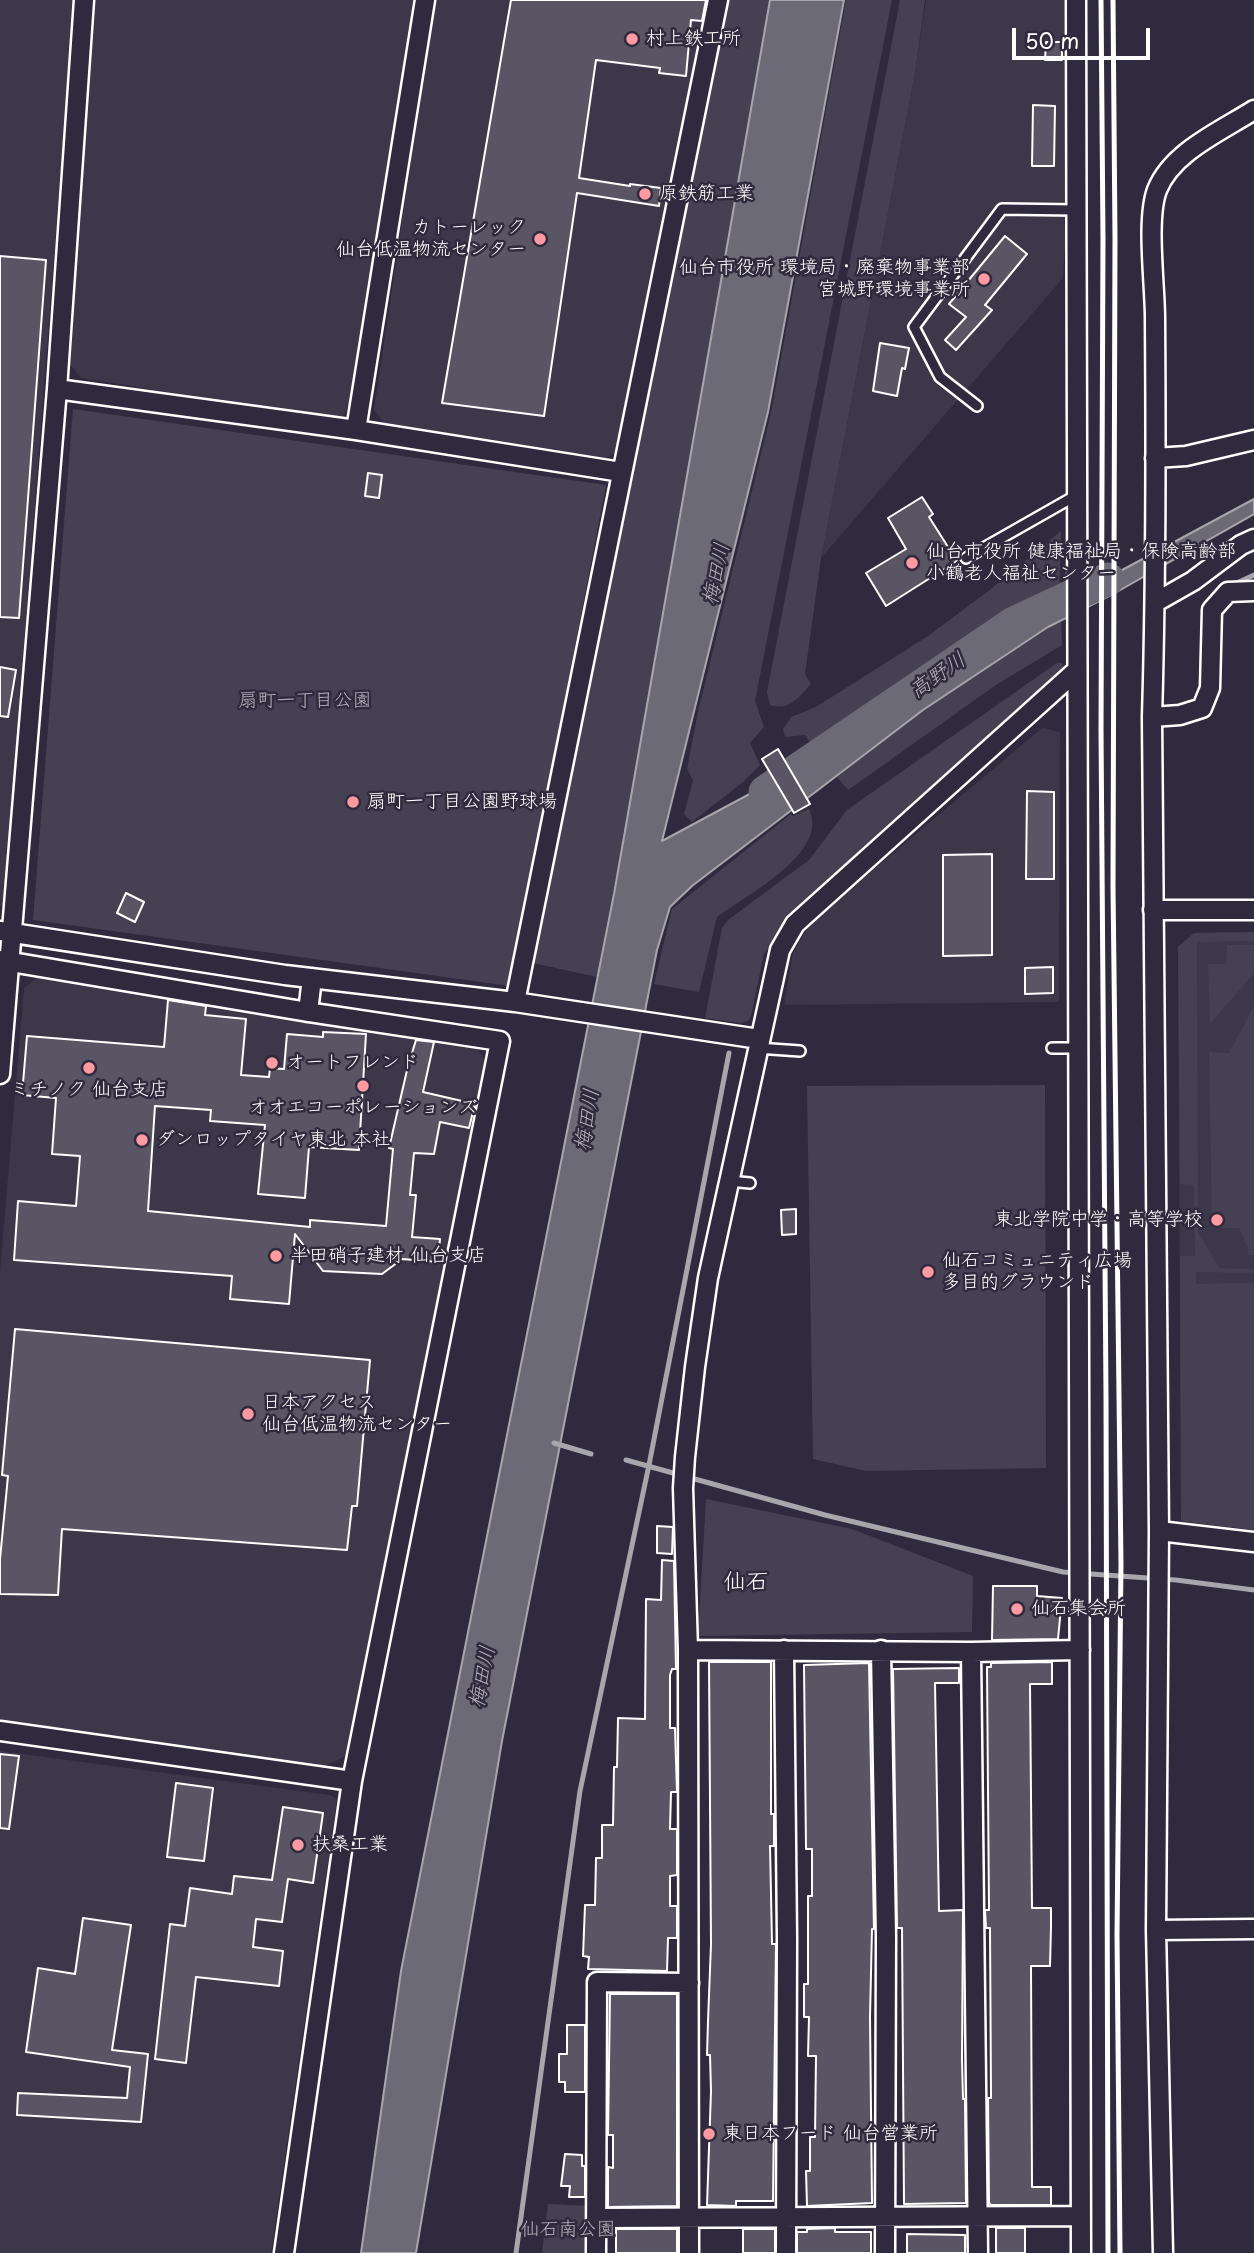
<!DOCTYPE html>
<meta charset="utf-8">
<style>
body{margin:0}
#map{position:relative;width:1254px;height:2253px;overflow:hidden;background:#2f2a3d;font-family:"Playpen Sans",sans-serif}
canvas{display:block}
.scale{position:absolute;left:1012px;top:28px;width:138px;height:32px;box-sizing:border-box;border:4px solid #fff;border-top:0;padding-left:9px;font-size:21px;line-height:24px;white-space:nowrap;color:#fff;-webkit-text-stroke:5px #2f2a3d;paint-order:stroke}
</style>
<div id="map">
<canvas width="1254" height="2253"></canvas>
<div class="scale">50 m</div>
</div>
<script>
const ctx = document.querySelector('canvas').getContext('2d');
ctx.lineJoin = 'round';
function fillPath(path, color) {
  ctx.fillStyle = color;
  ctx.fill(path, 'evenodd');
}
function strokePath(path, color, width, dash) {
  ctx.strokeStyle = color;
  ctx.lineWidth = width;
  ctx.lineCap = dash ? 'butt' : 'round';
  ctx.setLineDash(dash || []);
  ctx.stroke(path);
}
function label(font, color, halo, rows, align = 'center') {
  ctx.font = font + ' "Playpen Sans","Klee One",sans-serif';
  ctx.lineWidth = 5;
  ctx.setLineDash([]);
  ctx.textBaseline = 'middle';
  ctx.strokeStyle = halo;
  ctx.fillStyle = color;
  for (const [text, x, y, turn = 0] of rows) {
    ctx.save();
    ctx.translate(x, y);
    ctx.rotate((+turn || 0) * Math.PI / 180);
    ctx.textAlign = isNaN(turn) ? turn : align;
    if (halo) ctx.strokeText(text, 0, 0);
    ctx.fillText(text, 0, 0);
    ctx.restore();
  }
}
fillPath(new Path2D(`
 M0,0H74L4,902L0,907Z
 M95,0H413L353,398L341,420L81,378L68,362Z
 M435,0H711L620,449L603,461L385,424L374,410Z
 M926,0H1064L1065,247L1063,278L821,558L915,73Z
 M1042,728L1060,732L1059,1002L784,1005L793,953L811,922Z
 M1254,932V1530L1181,1521L1178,947L1194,933Z
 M40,975L475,1045L486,1062L345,1756L321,1768L0,1724V1272L24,988Z
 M0,1751L330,1795L337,1799L271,2253H0Z`), '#3c3749');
fillPath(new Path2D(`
 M728,0H770L614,894L597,977L533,963Z
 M846,0H892L755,701L764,727L750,743L760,765L743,782L692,822L684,814L693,780L687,769L698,712L771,413Z
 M900,0H925L915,73L821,558L805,674L811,684C799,697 790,711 770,705L767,692Z
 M73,409L606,485L510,986L33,920Z
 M1061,531L1059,598L1014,619L816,751L805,735L785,737L783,729L791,717L816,707L928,636L991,589Z
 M1061,620L1062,645L996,685L848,790L837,777L924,710Z
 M1057,663H1063L1062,675L796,910L764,954L751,1016L748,1021L741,1023L705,1018L722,928L728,920L809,860L847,810Z
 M809,809C830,853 746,895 717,917L699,992L654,984L672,909L791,814L793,816Z
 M1254,932V941L1197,942L1198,1232L1219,1268L1254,1269V1273L1196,1272V1284L1254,1283V1530L1181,1521L1180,1256H1195L1194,1185L1180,1184L1178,947L1194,933Z
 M1227,945H1254V973L1210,1024L1208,964H1226Z
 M1254,1006V1255H1248V1248L1239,1228H1212L1209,1052L1229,1053Z
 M1045,1085L1046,1468L866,1471L813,1459L807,1086Z
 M706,1499L852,1529L973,1576L972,1632L698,1636Z
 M548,2204L591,2206L589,2253H542Z`), '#464152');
const water = new Path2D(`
 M770,0H844L768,412L662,841L852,739L1007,632L1254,499V514L1115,593L1048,627L923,710L692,886L670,907L657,950L502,1741L416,2253H361L401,1971L614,894Z`);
fillPath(water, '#6d6a77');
strokePath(water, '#a7a6ad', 2);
strokePath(new Path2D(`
 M1239,582L1254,575
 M554,1443L591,1454
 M626,1460L825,1515L1063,1572L1176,1580L1254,1590
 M516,2253L580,1791L649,1465L729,1053`), '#a7a6ad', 5);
strokePath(new Path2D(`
 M765,792L1014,623L1108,579`), '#6d6a77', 33);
const building = new Path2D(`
 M511,0H706L702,21L691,20L686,76L659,73L660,68L596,60L579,178L630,186V184L661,188L659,206L577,193L544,416L442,403Z
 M1046,42H1062V60H1045Z
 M1033,105L1055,106L1054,166H1032Z
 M1005,236L1027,254L985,305L992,310L956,350L945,340L966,317L949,304Z
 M0,256L46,260L19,618L0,617Z
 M880,343L909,348L905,369L902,368L897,396L873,391Z
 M368,473L382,475L379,498L365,496Z
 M922,497L933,514L929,517L957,561L886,606L866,573L906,549L888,518Z
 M0,667L16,670L8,717L0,716Z
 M778,749L810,804L794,813L762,759Z
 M1027,791L1054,792V879H1026Z
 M992,854V955L943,956V855Z
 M126,893L144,902L135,922L117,913Z
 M1053,967V993L1025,994V968Z
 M168,1000L206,1006L205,1015L246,1019L241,1075L269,1077L270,1068L284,1069L287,1034L323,1037V1032L366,1034L359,1150L309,1147L305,1198L258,1194L265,1125L210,1121L211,1110L155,1106L148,1211L310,1227V1220L386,1226L393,1149L389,1148L408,1066L416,1040L434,1042L423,1092L475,1104L469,1128L440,1122L434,1154L414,1153L410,1195H416L412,1237L440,1239L438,1262L402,1259L382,1274L323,1271L295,1234L289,1304L230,1299L232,1276L14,1260L18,1201L76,1206L80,1156L52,1154L56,1098L22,1095L27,1036L164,1047Z
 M796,1209V1234L782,1235L781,1210Z
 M15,1329L370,1360L357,1506H352L347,1550L62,1529L58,1595L0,1594V1559L8,1476L2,1475Z
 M657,1526L673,1527L672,1554L657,1553Z
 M662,1560L674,1561L676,1669H672L670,1675V1728H675L677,1792H671L670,1829H677V1875L670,1876V1906H677V1938H668L667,1971L588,1969L589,1957L583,1956L585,1905H595L596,1858H602V1825H613L614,1767H617L618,1718L645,1719L646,1599L661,1600Z
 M993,1586H1037V1596L1062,1598L1058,1639L992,1640Z
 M709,1662H771V1814H774V1846H770L771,1893L772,1944H776L773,2201H736V2206L707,2205L711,2091L710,2055H707L708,2021L711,1944Z
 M1052,1662V1684H1030L1032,1908H1051V1927L1050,1966H1031L1032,2187H1051V2205H991L989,2203L988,2098H991L990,1928H986L985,1910H989L987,1667H991V1663Z
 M869,1663L874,1929H872L870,2017L872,2203L807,2206L806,2171H810V2137H815L816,2056H808L809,2017H804V1984H808V1896H812V1849H806L804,1665Z
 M959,1668V1683H935L939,1911L963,1910L962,2059L963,2099H965L966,2203L904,2204L902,1928H897L893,1669Z
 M0,1754L19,1756L9,1829L0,1828Z
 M176,1783L213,1788L204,1861L167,1857Z
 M283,1807L323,1813L313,1883L288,1879L282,1922L256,1919L253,1947L283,1951L279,1986L196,1977L186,2063L155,2059L170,1924L185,1926L190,1888L232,1894L234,1876L272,1880Z
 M83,1918L131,1925L112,2050L148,2054L141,2122L17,2115L18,2093L127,2098L130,2067L26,2052L38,1968L75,1974Z
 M610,1994H677V2206L608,2207V2167L613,2168V2135H608Z
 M567,2025H585V2092H565V2082H559V2054H567Z
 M565,2154L582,2155V2166H585V2197H569L570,2186H561Z
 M835,2228V2232H871V2253H797V2232H807V2229Z
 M996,2228H1025V2253H996Z
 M616,2229H677V2253H616Z
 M743,2229H775V2253H743Z
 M907,2234L965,2235V2253H907Z`);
fillPath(building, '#595564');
strokePath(building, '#fff', 2);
const lane = new Path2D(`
 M977,406L940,377L914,327L1002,209L1076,210
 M966,558L1075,496
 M757,1048L800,1051
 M1052,1048H1077
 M729,1181L750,1183`);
const street = new Path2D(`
 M1076,0L1081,2253
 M57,389L84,0
 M356,430L425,0
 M1155,458L1186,456L1254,440
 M1156,602L1193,581L1241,545L1254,539
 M1152,717L1180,715L1202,708L1210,688L1212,610L1228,592L1254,591
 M1153,910H1254
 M0,931L285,975L515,1002L759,1039
 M0,960L308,1012L500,1041L352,1781L284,2253
 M515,1002L718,0
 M308,1012L312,978
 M0,1074L57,389L356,430L621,472
 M1159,1531L1254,1542
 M688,1650L971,1652L1080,1650
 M784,1650L787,1938L786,2253
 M881,1650L886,1936L885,2253
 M971,1652L978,2253
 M0,1731L352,1781
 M1156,1930L1254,1929
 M597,2218L1080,2216
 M596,2253L597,1982L689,1983
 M689,2253L688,1650L683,1488L685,1457L695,1367L708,1278L780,950L795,924L1076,671
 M1163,2253L1156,1930L1159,1531L1152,717C1156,584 1156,451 1155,318C1155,285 1146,219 1157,190C1172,152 1221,131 1254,110`);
strokePath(lane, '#fff', 14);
strokePath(street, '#fff', 23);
strokePath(lane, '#2f2a3d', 9);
strokePath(street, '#2f2a3d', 18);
strokePath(new Path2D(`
 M1101,0L1103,238L1101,729L1106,1396L1108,2253
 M1113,0L1115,238L1113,887L1121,1564L1117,1934L1120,2253`), '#fff', 5);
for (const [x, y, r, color] of [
 [632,39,7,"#ff9aa2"],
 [645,194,7,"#ff9aa2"],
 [540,239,7,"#ff9aa2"],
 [984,279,7,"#ff9aa2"],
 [912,563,7,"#ff9aa2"],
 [353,802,7,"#ff9aa2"],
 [272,1063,7,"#ff9aa2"],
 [89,1068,7,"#ff9aa2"],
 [363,1086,7,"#ff9aa2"],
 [142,1140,7,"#ff9aa2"],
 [1217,1220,7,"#ff9aa2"],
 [276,1256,7,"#ff9aa2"],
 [928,1272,7,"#ff9aa2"],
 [248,1414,7,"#ff9aa2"],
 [1017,1609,7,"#ff9aa2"],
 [298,1845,7,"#ff9aa2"],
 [709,2134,7,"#ff9aa2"]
]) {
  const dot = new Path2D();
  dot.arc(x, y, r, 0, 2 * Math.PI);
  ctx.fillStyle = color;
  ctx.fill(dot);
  strokePath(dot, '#2f2a3d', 2.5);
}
label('19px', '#fff', '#2f2a3d', [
 ["村上鉄工所",646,39],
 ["原鉄筋工業",659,194],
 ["カトーレック",526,228,"right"],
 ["仙台低温物流センター",526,250,"right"],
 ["仙台市役所 環境局・廃棄物事業部",970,268,"right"],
 ["宮城野環境事業所",970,290,"right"],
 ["仙台市役所 健康福祉局・保険高齢部",926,552],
 ["小鶴老人福祉センター",926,574],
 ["扇町一丁目公園野球場",367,802],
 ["オートフレンド",286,1063],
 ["ミチノク 仙台支店",89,1090,"center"],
 ["オオエコーポレーションズ",363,1108,"center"],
 ["ダンロップタイヤ東北 本社",156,1140],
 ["東北学院中学・高等学校",1203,1220,"right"],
 ["半田硝子建材 仙台支店",290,1256],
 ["仙石コミュニティ広場",942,1261],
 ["多目的グラウンド",942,1283],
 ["日本アクセス",262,1403],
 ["仙台低温物流センター",262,1425],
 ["仙石集会所",1031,1609],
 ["扶桑工業",312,1845],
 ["東日本フード 仙台営業所",723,2134]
], 'left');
label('19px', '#b5b3ba', '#2f2a3d', [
 ["扇町一丁目公園",305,701],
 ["仙石南公園",568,2230]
]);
label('italic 21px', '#b6b4bb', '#2f2a3d', [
 ["梅田川",717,574,-78],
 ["高野川",938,676,-35],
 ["梅田川",588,1120,-81],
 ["梅田川",483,1677,-79]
]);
label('23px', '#fff', '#2f2a3d', [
 ["仙石",746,1583]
]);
</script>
